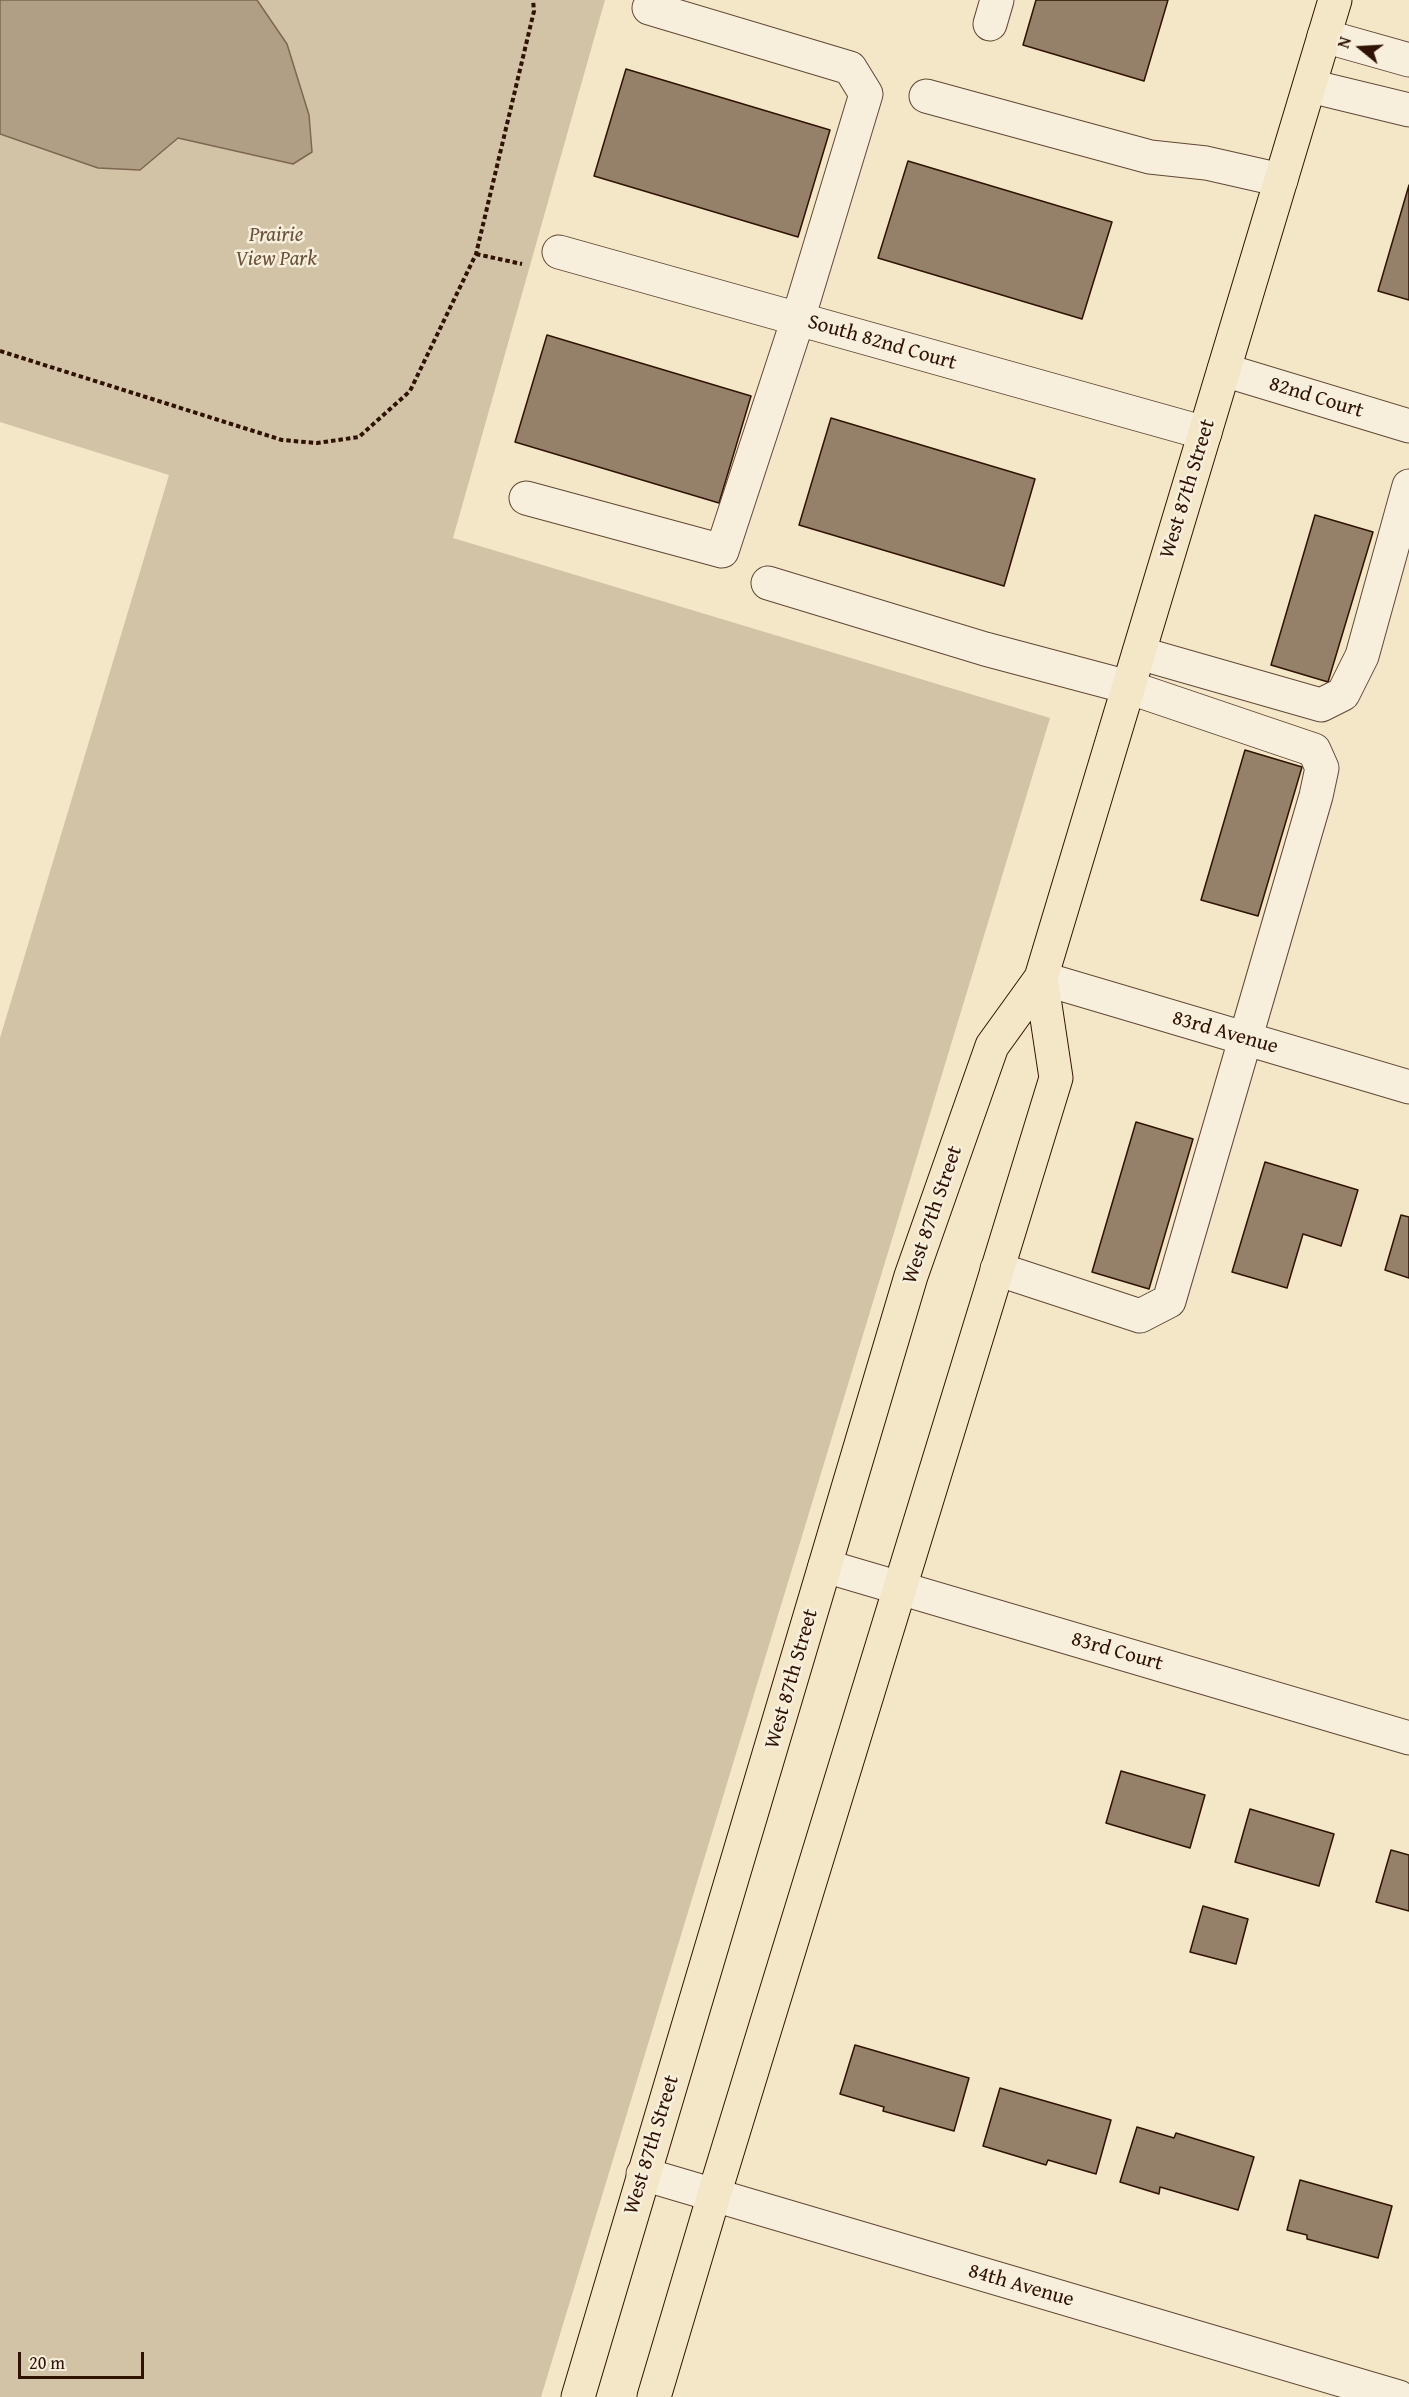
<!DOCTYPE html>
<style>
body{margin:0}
#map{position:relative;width:1409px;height:2397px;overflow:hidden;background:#f3e7c8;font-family:"Gentium Book Plus",serif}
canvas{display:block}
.north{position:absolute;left:1331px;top:18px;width:60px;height:60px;-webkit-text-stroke:4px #f7efdb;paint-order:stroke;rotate:288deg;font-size:16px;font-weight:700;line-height:24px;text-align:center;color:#301203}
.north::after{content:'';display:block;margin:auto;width:21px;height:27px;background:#301203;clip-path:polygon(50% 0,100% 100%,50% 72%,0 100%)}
.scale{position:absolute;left:18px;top:2352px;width:126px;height:27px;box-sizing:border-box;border:3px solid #301203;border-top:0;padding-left:8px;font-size:18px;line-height:21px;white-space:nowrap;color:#301203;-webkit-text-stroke:4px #f7efdb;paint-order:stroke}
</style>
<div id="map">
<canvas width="1409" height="2397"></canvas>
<div class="north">N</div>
<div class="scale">20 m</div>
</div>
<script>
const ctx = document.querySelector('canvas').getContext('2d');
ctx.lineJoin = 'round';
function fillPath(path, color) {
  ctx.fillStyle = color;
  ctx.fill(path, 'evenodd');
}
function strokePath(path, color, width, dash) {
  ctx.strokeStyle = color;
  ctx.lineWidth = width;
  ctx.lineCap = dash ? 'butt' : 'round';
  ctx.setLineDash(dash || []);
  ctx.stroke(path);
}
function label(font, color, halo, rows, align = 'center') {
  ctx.font = font + ' "Gentium Book Plus",serif';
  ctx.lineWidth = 5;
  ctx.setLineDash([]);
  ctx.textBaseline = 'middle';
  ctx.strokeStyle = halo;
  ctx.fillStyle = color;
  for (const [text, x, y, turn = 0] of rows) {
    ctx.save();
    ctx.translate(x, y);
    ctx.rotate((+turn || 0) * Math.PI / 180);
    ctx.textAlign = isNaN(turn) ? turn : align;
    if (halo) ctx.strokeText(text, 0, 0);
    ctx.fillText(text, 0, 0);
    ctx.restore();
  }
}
fillPath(new Path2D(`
 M0,0H605L453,538L1050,718L541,2397H0V1038L169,475L0,422Z`), '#d2c3a7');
const water = new Path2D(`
 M0,0H257L287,44L309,115L312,152L293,164L178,138L140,170L98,168L0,134Z`);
fillPath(water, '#b19f85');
strokePath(water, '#7d6751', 1.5);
const building = new Path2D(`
 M1036,0H1168L1144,81L1023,45Z
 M626,69L830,130L798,237L594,176Z
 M908,161L1112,222L1082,319L878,258Z
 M1409,185V300L1378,291Z
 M547,335L751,396L719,503L515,442Z
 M831,418L1035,479L1004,586L799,525Z
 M1315,515L1373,532L1328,682L1271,665Z
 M1245,750L1302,767L1258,916L1201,900Z
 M1136,1122L1193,1139L1149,1289L1092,1272Z
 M1265,1162L1358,1190L1341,1246L1303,1234L1287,1288L1232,1272Z
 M1401,1215L1409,1217V1278L1385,1270Z
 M1121,1771L1205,1795L1190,1848L1106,1823Z
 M1250,1809L1334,1834L1319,1886L1235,1862Z
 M1391,1850L1409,1855V1911L1376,1902Z
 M1203,1906L1248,1919L1236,1964L1190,1952Z
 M855,2045L969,2078L954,2131L883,2111L884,2107L840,2094Z
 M1000,2088L1111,2120L1096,2174L1048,2160L1046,2165L983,2146Z
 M1137,2127L1174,2138L1176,2133L1254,2157L1238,2210L1160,2187L1159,2194L1120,2182Z
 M1300,2180L1392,2206L1378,2258L1307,2239V2235L1287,2230Z`);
fillPath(building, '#958169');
strokePath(building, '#301203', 1.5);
const minor = new Path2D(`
 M990,24L997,0
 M1324,36L1409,60
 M1310,86L1409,110
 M926,96L1150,157L1206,163L1281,180
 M559,252L1205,433
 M1224,370L1409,426
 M526,498L722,551L798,319L866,94L850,68L649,8
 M768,583L985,649L1128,687L1314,750L1322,768L1316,796L1169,1301L1140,1316L997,1269
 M1139,653L1321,705L1343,694L1362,656L1409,486
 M1041,978L1409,1087
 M825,1566L1409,1738
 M643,2174L1399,2397`);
const major = new Path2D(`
 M578,2397L911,1276L992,1046L1041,978L1335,0
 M654,2397L714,2195L1056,1078L1041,978`);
strokePath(minor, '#614734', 35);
strokePath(major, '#301203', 35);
strokePath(new Path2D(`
 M476,254L522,264
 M0,351L282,440L317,443L359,437L410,391L476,254L534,11L533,0`), '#301203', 4, [4.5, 3]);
strokePath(minor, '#f7efdb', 33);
strokePath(major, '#f3e7c8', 33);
label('italic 21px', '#69503c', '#f7efdb', [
 ["Prairie",276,236],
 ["View Park",276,260]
]);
label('21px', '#301203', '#f7efdb', [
 ["South 82nd Court",882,343,16],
 ["82nd Court",1316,398,17],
 ["West 87th Street",1188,489,-73],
 ["83rd Avenue",1225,1033,16],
 ["West 87th Street",933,1215,-71],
 ["83rd Court",1117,1652,16],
 ["West 87th Street",792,1679,-74],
 ["West 87th Street",652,2145,-73],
 ["84th Avenue",1021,2286,16]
]);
</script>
